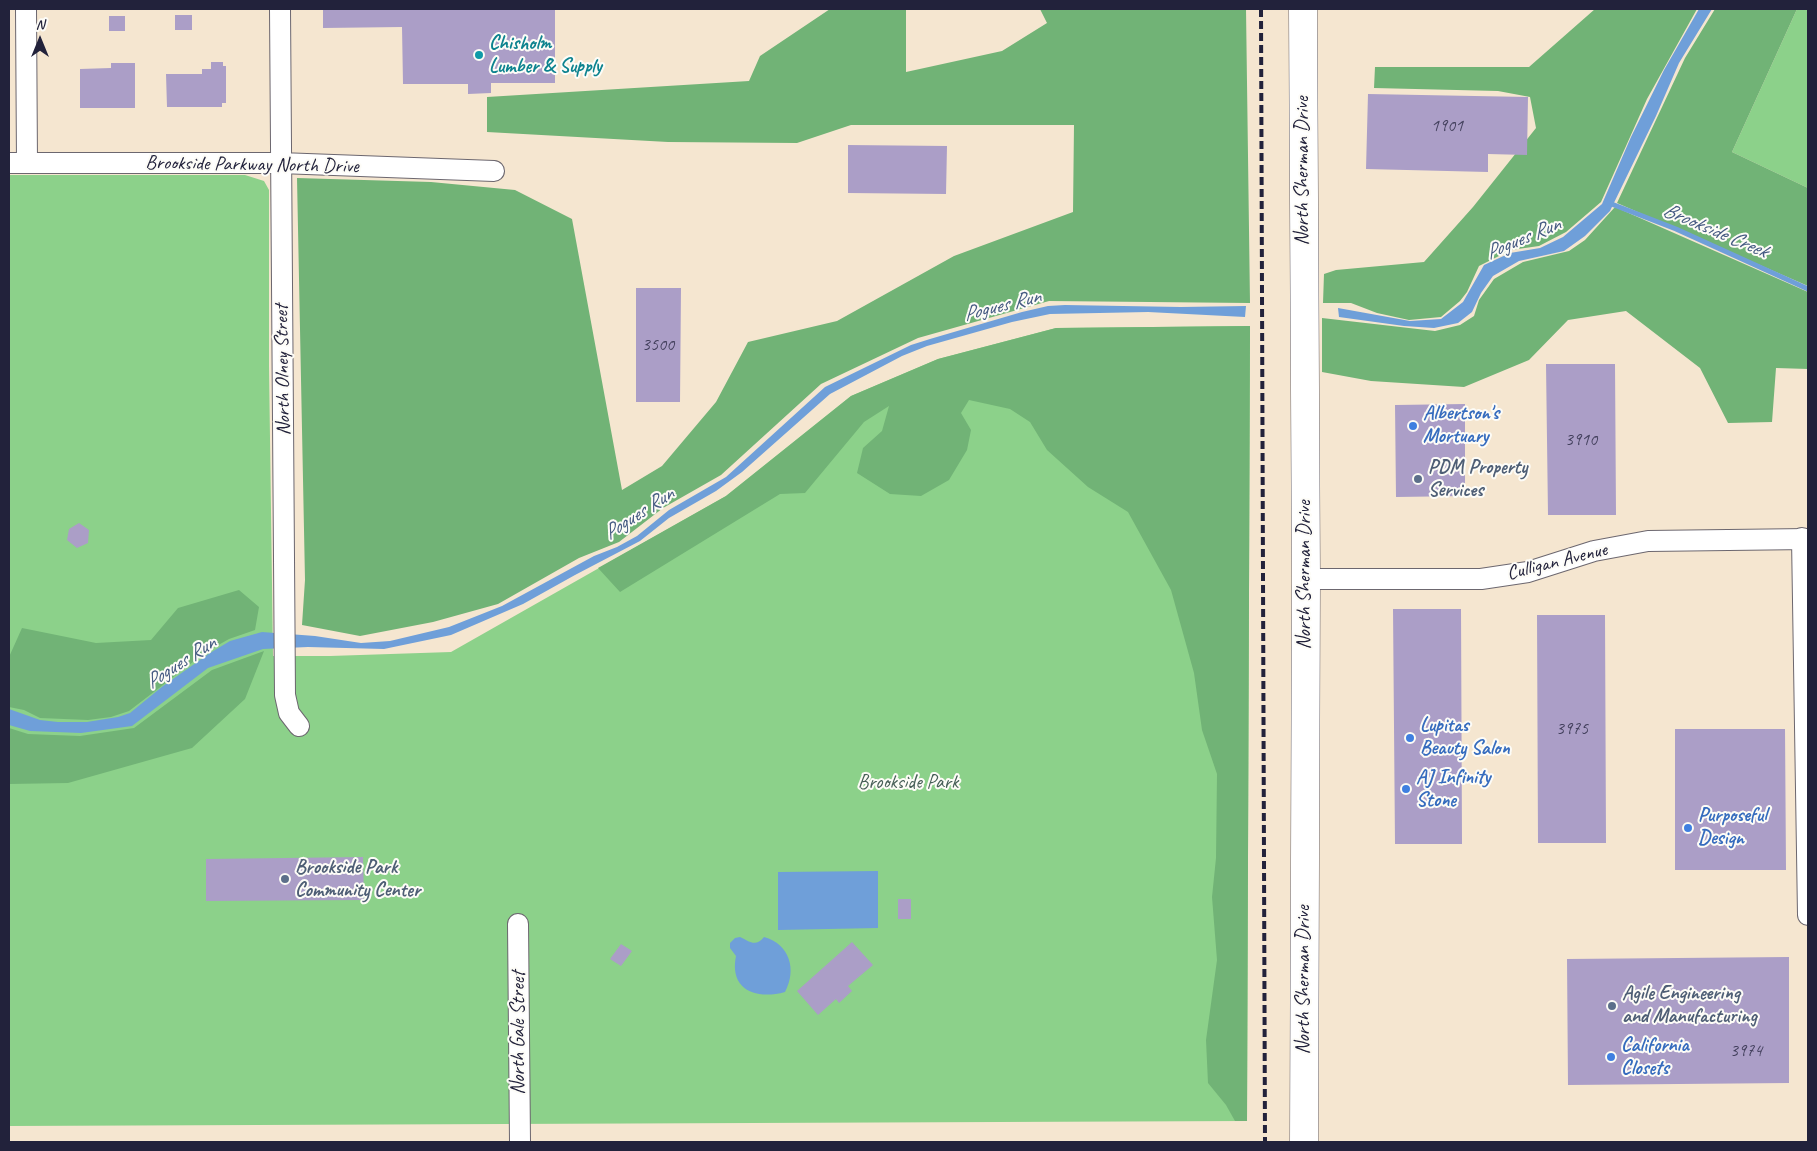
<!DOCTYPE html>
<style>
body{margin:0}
#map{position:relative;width:1817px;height:1151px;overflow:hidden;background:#f5e6d0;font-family:Caveat,sans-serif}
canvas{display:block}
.frame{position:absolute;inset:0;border:10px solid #22223b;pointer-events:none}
.north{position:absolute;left:15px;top:15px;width:50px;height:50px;-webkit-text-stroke:4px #fdfcf7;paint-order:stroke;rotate:0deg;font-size:14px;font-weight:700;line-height:20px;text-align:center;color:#22223b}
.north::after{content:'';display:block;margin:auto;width:18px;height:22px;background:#22223b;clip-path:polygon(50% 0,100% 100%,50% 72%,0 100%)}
</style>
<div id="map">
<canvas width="1817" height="1151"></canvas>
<div class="frame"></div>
<div class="north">N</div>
</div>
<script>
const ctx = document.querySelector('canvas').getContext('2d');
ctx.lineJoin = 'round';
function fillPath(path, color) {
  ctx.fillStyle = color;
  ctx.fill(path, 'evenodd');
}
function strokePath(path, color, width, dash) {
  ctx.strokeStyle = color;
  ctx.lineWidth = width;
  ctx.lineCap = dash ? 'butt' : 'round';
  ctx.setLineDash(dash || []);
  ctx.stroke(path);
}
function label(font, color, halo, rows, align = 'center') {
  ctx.font = font + ' Caveat,sans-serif';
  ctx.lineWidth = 4;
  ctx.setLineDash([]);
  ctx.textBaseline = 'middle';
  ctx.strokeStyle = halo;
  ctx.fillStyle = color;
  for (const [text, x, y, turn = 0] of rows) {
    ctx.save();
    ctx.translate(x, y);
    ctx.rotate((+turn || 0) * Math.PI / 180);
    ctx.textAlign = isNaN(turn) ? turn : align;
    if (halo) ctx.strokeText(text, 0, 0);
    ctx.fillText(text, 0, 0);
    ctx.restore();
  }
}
fillPath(new Path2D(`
 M1797,9H1808V188L1732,152Z
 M9,175H245L264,181L269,190V366L273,656H330L451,652L726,496L851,396L938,359L1056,328L1250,326L1247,1121L9,1126Z`), '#8cd18a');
fillPath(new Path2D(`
 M830,9H906V72L1002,51L1047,23L1040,9H1246L1250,303L1049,301L918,338L821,384L721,475L663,508L619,542L579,558L498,604L433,622L360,636L302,625L305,580L297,178L431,182L515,190L572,219L622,490L662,466L716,402L748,342L837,321L954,256L1073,212L1074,125H851L797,143L668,142L487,132V97L749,81L760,56Z
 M1595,9H1697L1647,99L1601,202L1566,232L1539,246L1511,250L1479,266L1467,292L1460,301L1441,317L1409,320L1377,313L1351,303H1323L1324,274L1336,270L1424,262L1473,207L1536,128L1530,97L1498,91L1374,88L1375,67H1529Z
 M1715,9H1797L1732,152L1808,188V286L1617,203L1685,58Z
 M1615,207L1808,292V369L1776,368L1772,422L1728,423L1700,368L1626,311L1568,320L1529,360L1464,387L1371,381L1322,372V318L1435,331L1460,325L1474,316L1479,300L1494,279L1523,262L1569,251L1585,240Z
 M1250,326L1247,1121H1235L1226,1105L1208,1083L1206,1040L1217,960L1212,897L1216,858L1217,774L1202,730L1194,673L1171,590L1128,512L1088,487L1047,450L1030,422L1010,409L969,400L961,413L971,430L967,450L949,480L921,496L890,494L857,473L863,448L882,431L889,406L864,422L805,493L780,494L620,592L598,568L726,496L851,396L938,359L1056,328Z
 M239,590L259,607L255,630L229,639L206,652L129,711L111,717L88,720L40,718L24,710L9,707V657L22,628L96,643L151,640L178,608Z
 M264,651L245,699L192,748L68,783L9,784V728L28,734L80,736L134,728L212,670Z`), '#71b376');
fillPath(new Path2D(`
 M1699,9H1712L1679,63L1656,116L1610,211L1585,236L1564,251L1519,261L1493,276L1481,293L1472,312L1458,323L1434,328L1404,326L1339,317L1338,308L1410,321L1441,319L1463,302L1484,265L1510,253L1540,248L1563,237L1602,204L1631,137L1664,70Z
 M1065,305L1181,307L1246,306L1245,317L1148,312L1050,314L1012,322L927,346L902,356L830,394L742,472L716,491L669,518L640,541L575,575L523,604L451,635L384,649L308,647L263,649L208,668L132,726L81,733L30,731L9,725V709L40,720L58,722H87L118,717L130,713L163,686L210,653L230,641L262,632L315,636L361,643L390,641L449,627L502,606L594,556L617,547L637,536L669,510L726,477L825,387L911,345L930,339L1022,312L1048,306Z
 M878,871V928L778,930V872Z
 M740,937C750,942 756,947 764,937C790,944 797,970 785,992C756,1000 729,990 736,956L730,948V943L735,938Z`), '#6f9fd9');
strokePath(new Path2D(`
 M1609,203L1676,229L1808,289`), '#6f9fd9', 5);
fillPath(new Path2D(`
 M323,9H555V83H491V93L468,94V84H403L402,27L323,28Z
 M175,15H192V30H175Z
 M109,16H125V31H109Z
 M211,62H223V66H226V103H222V107H167L166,74H202V69H211Z
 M111,63H135V108H80V69L111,68Z
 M1368,94L1528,97L1527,155L1488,154V172L1366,169Z
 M848,145L947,146L946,194L848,193Z
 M636,288H681L680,402H636Z
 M1546,364H1615L1616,515H1548Z
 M1465,404V496L1396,497L1395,405Z
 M79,523L89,530L88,543L77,548L67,540L69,529Z
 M1393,609H1461L1462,844H1395Z
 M1537,615H1605L1606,843H1538Z
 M1675,729H1785L1786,870H1675Z
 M363,857L364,900L206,901V859Z
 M898,899H911V919H898Z
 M852,942L873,965L848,986L852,991L839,1003L836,999L818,1015L797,991Z
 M621,944L632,951L621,966L610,959Z
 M1789,957V1083L1568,1085L1567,959Z`), '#ab9ec7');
const minor = new Path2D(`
 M26,9L27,163
 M280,9L285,695L289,713L299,726
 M9,163H280L494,171
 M1802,538L1808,915
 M1306,579H1481L1528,572L1594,551L1648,541L1808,539
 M518,924L520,1142`);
const secondary = new Path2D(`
 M1303,9L1306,579L1304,1142`);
strokePath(minor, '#6c676f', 22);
strokePath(secondary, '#6c676f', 29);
strokePath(minor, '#fff', 20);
strokePath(secondary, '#fff', 28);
strokePath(new Path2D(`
 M1261,9L1265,1142`), '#22223b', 4, [8, 4]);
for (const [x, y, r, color] of [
 [479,55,5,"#0f9aa8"],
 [1413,426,5,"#3f7fe0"],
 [1418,479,5,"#5c6f8a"],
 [1410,738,5,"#3f7fe0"],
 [1406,789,5,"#3f7fe0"],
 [1688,828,5,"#3f7fe0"],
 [285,879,5,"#5c6f8a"],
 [1612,1006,5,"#5c6f8a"],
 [1611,1057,5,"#3f7fe0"]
]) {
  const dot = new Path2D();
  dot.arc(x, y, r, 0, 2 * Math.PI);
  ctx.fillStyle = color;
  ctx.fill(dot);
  strokePath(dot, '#fdfcf7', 2);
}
label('18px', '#44415e', null, [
 ["1901",1447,126],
 ["3500",658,345],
 ["3910",1581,440],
 ["3975",1572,729],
 ["3974",1746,1051]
]);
label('bold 20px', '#0d838f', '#fdfcf7', [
 ["Chisholm",489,44],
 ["Lumber & Supply",489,67]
], 'left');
label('20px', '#22223b', '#fdfcf7', [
 ["Brookside Parkway North Drive",252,165,1],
 ["North Sherman Drive",1303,171,-90],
 ["North Olney Street",283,370,-91],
 ["Culligan Avenue",1557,562,-14],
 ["North Sherman Drive",1305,575,-90],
 ["North Sherman Drive",1304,980,-90],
 ["North Gale Street",519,1033,-90]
]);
label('bold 20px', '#366cbe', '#fdfcf7', [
 ["Albertson's",1423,414],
 ["Mortuary",1423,437],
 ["Lupitas",1420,726],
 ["Beauty Salon",1420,749],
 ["AJ Infinity",1416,778],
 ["Stone",1416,801],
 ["Purposeful",1698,816],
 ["Design",1698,839],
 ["California",1621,1046],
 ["Closets",1621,1069]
], 'left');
label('bold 20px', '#4e5e75', '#fdfcf7', [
 ["PDM Property",1428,468],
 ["Services",1428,491],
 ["Brookside Park",295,868],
 ["Community Center",295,891],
 ["Agile Engineering",1622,994],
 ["and Manufacturing",1622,1017]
], 'left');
label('20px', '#475f57', '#fdfcf7', [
 ["Brookside Park",908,783]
]);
label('italic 21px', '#455a82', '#fdfcf7', [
 ["Brookside Creek",1715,231,23],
 ["Pogues Run",1523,239,-23],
 ["Pogues Run",1002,306,-14],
 ["Pogues Run",639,514,-33],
 ["Pogues Run",181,663,-33]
]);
</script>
